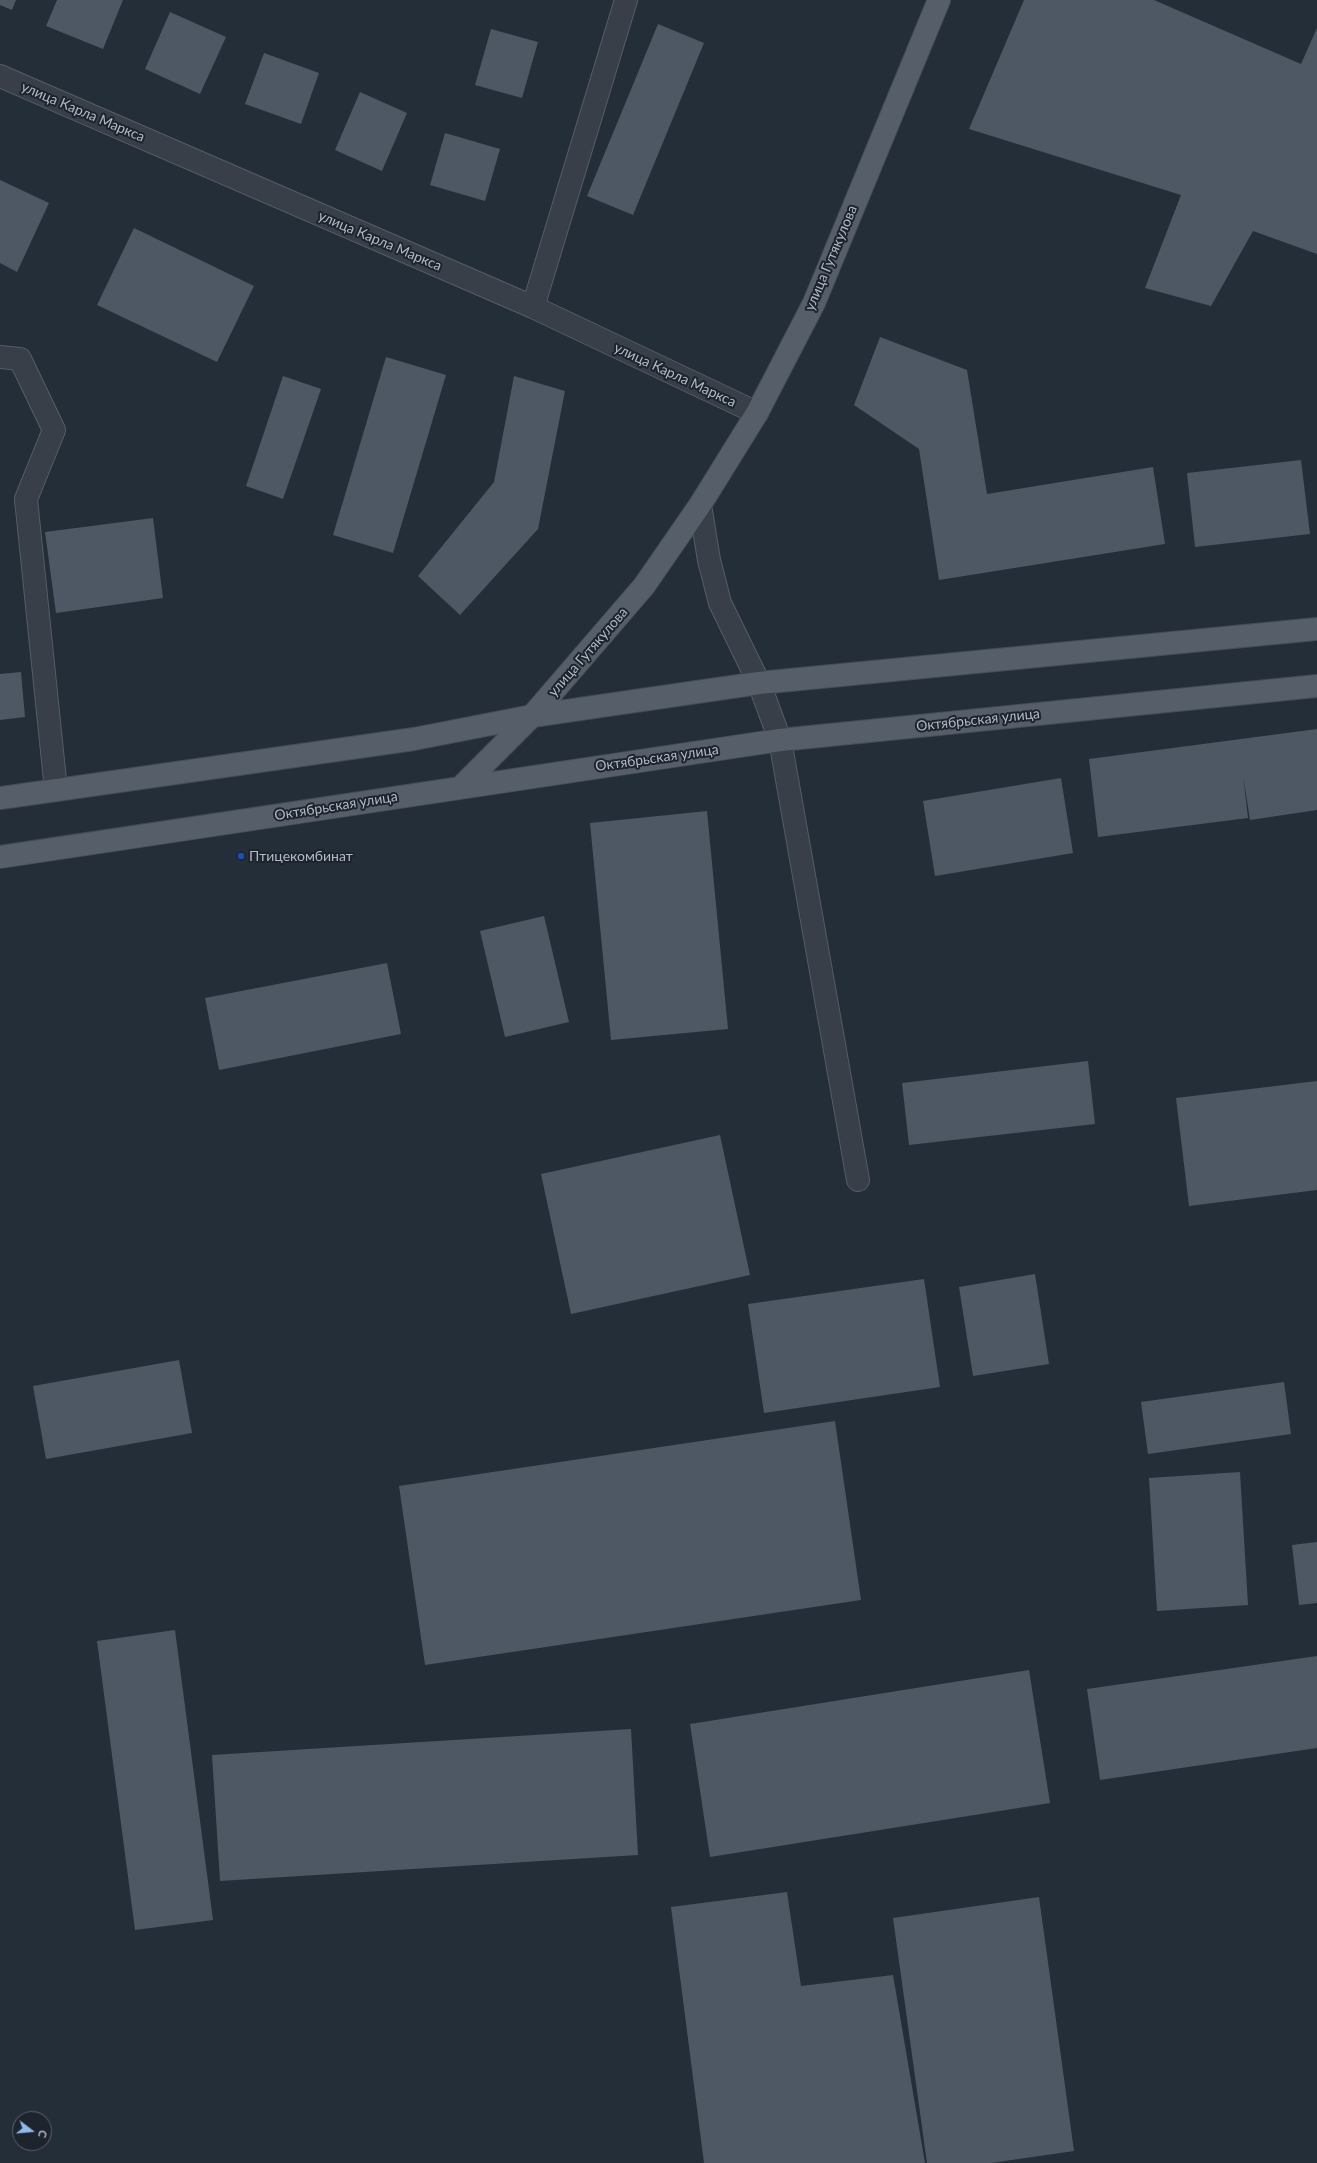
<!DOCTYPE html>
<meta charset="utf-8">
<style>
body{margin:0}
#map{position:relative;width:1317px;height:2163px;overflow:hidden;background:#242e38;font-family:Lato,sans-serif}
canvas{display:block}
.north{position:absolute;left:12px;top:2111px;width:40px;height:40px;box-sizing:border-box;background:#1d242e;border:1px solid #59606a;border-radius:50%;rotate:106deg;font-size:11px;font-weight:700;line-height:16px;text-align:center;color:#b3bac5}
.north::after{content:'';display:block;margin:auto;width:14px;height:18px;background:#8fb8ed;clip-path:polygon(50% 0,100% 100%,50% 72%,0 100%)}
</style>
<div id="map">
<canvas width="1317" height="2163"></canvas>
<div class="north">С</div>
</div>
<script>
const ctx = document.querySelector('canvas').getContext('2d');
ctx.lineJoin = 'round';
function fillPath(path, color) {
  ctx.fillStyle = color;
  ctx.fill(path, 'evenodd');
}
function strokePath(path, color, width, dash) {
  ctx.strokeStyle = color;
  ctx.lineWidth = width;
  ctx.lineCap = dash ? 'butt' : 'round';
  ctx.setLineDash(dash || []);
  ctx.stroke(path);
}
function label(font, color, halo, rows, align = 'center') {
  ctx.font = font + ' Lato,sans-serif';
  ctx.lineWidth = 4;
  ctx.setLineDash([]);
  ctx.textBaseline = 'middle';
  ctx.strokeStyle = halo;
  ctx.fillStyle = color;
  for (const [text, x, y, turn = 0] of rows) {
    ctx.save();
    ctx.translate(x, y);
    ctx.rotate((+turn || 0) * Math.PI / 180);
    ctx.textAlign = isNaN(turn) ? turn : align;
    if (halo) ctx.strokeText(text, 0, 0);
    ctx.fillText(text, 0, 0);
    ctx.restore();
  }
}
fillPath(new Path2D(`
 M0,0H16L12,10L0,5Z
 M57,0H123L103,49L46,26Z
 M1024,0H1154L1301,64L1317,28V254L1253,231L1211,306L1145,288L1181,195L969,129Z
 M170,12L226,37L200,94L145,69Z
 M658,24L704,43L633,215L587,196Z
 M491,29L538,42L522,98L475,85Z
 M264,53L319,73L301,124L245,104Z
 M360,92L407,113L382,171L335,150Z
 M445,133L500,149L485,201L430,185Z
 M0,180L49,203L17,272L0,263Z
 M134,228L254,286L217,362L97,305Z
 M880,337L967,370L987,494L1153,467L1165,544L939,580L919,449L854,405Z
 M386,357L446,375L393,553L333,535Z
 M283,376L321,389L283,499L246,486Z
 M514,376L565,391L538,529L460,615L418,576L494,482Z
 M1301,460L1310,534L1195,547L1187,473Z
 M153,518L163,598L56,613L45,532Z
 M21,672L25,717L0,720V674Z
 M1317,729V810L1250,820L1243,775L1248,818L1098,837L1089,759Z
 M1061,778L1073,853L935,876L923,801Z
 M707,811L728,1029L611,1040L590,823Z
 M544,916L569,1022L505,1037L480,931Z
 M387,963L401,1034L219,1070L205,998Z
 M1088,1061L1095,1124L909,1145L902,1083Z
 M1317,1081V1190L1189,1206L1176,1098Z
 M720,1135L750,1275L571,1314L541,1174Z
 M1035,1274L1049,1364L973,1376L959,1287Z
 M924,1279L940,1387L764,1413L748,1304Z
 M179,1360L192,1433L46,1459L33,1386Z
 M1284,1382L1291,1434L1148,1454L1141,1402Z
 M835,1421L861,1600L425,1665L399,1486Z
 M1240,1472L1248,1605L1157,1611L1149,1478Z
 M1317,1542V1603L1299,1605L1292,1545Z
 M175,1630L213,1920L135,1930L97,1641Z
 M1317,1656V1748L1100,1780L1087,1689Z
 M1029,1670L1050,1803L710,1857L690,1724Z
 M631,1729L638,1855L220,1881L212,1755Z
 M787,1892L801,1986L893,1975L925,2163H704L671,1907Z
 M1039,1897L1074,2151L991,2163H927L893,1918Z`), '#4d5864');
const minor = new Path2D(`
 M0,76L533,307L757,413
 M533,307L626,0
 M0,357L20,359L54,430L26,499L56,790
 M700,505L709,560L720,603L759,683L780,740L858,1180`);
const major = new Path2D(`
 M461,787L532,716L644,586L700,505L757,413L814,303L939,0
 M0,798L414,739L532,716L759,683L1317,629
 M0,857L780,740L1317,686`);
strokePath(minor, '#565d67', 24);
strokePath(major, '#444b55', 24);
strokePath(minor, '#383f49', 22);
strokePath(major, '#565f69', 22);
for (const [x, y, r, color] of [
 [241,856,4,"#1a4fb4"]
]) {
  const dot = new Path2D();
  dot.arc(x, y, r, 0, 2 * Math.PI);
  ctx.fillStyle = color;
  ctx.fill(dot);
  strokePath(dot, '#1d242e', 1.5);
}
label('14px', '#b3bac5', '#1d242e', [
 ["улица Карла Маркса",83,112,23],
 ["улица Карла Маркса",380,241,23],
 ["улица Гутякулова",831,258,-67],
 ["улица Карла Маркса",675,375,25],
 ["улица Гутякулова",588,652,-49],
 ["Октябрьская улица",978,720,-6],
 ["Октябрьская улица",657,758,-8],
 ["Октябрьская улица",336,806,-9]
]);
label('14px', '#b3bac5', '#1d242e', [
 ["Птицекомбинат",249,856]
], 'left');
</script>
